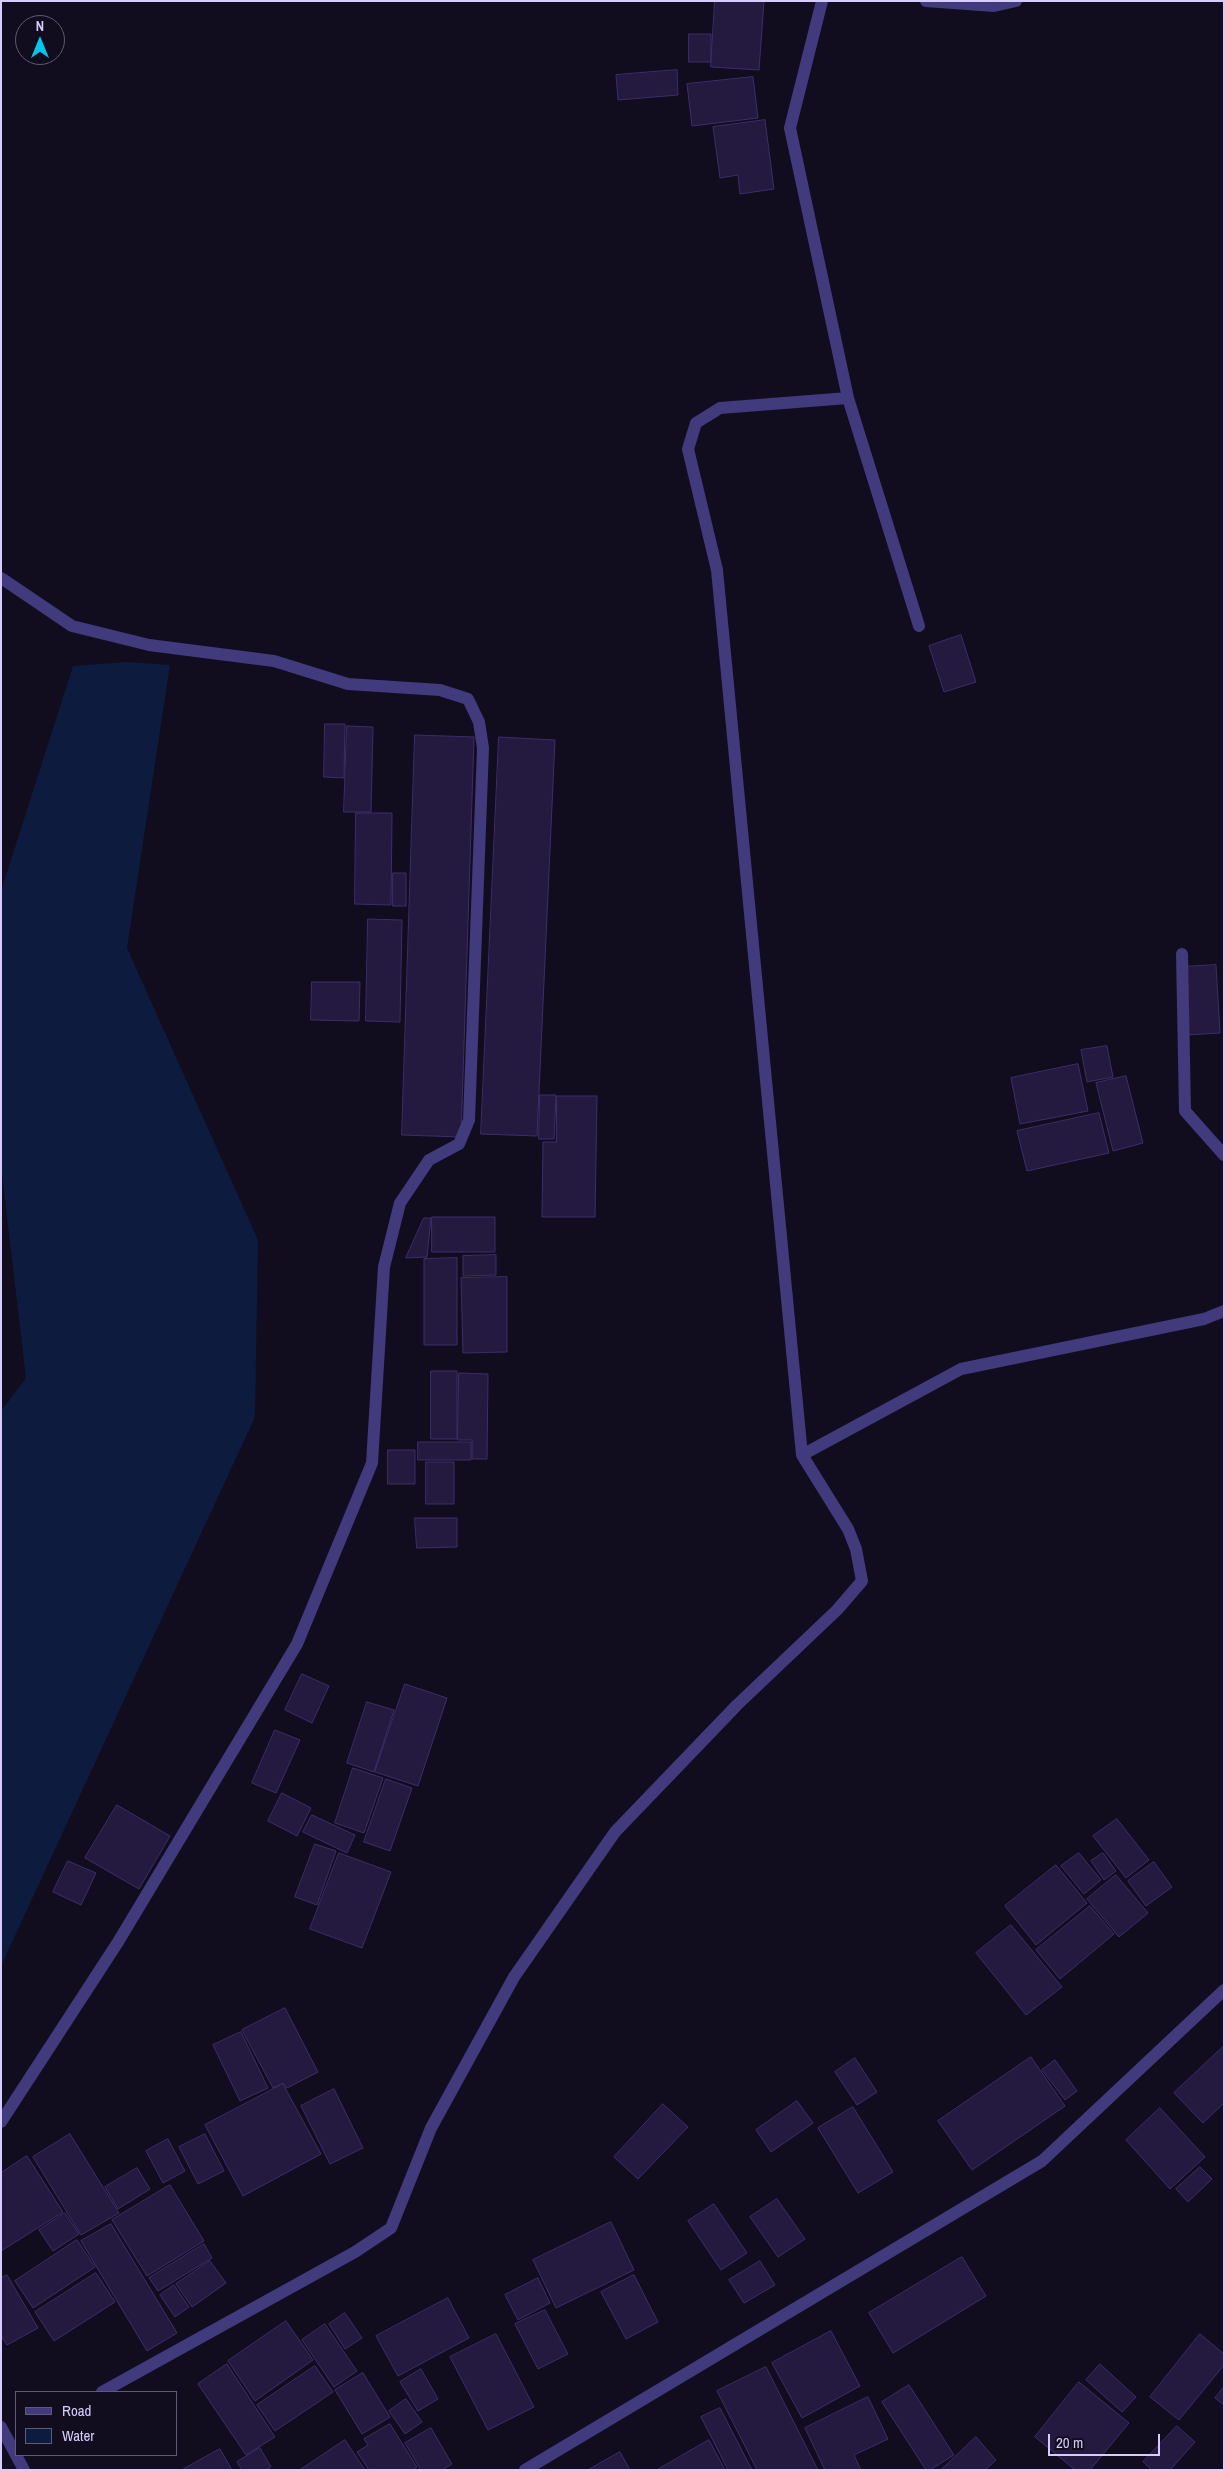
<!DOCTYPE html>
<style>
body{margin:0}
#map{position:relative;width:1225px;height:2471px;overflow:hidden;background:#110d1f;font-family:"Archivo Narrow",sans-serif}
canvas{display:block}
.frame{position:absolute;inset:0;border:2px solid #d6ccfd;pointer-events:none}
.legend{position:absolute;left:15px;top:2391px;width:162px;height:65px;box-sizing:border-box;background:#110d1f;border:1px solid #605978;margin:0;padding:6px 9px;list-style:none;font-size:15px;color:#d6ccfd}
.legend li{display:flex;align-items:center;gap:10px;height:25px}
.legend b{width:25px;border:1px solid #605978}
.north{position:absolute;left:15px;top:15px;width:50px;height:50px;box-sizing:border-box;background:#110d1f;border:1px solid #605978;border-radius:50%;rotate:0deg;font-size:14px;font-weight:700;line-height:20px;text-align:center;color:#d6ccfd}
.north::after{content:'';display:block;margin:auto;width:18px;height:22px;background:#08c5ed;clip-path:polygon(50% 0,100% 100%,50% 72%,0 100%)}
.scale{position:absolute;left:1048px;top:2434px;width:112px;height:22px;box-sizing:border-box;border:2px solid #d6ccfd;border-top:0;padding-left:6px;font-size:15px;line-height:18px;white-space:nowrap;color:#d6ccfd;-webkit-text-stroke:4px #110d1f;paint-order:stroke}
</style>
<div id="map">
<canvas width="1225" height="2471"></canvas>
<div class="frame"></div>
<ul class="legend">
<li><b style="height:6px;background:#413a7c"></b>Road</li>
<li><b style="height:14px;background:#0c1b3e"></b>Water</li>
</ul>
<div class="north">N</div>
<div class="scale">20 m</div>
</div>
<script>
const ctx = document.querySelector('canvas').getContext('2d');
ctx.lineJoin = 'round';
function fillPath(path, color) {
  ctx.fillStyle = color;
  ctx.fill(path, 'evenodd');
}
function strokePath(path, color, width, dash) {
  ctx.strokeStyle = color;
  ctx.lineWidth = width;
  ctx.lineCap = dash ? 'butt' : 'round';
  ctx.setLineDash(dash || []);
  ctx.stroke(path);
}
fillPath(new Path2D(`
 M127,662L170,665L127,948L258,1240L255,1417L1,1966V1411L26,1378L1,1166V891L73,666Z`), '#0c1b3e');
const building = new Path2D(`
 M715,1H764L759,70L711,67Z
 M689,34H711V62H689Z
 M677,70L678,95L618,100L616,75Z
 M753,77L758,118L692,126L687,84Z
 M765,120L774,189L740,194L738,175L720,178L713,127Z
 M961,635L976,682L944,692L929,646Z
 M325,724H345L344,778L324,777Z
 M347,726L373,727L371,812H344Z
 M415,735L474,737L461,1137L402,1135Z
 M499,737L555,740L537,1136L481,1134Z
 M356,813H392L391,905L355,904Z
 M393,873H406V906H393Z
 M368,919L402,920L400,1022L366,1021Z
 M1216,965L1220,1033L1187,1035L1182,967Z
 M312,982H360L359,1021L311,1020Z
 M1107,1046L1113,1077L1087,1082L1081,1050Z
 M1078,1064L1088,1111L1020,1124L1011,1078Z
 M1126,1076L1143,1143L1113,1151L1096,1083Z
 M540,1095H556L554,1139H539Z
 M557,1096H597L595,1217H542L543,1142H556Z
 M1099,1113L1109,1153L1027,1171L1017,1131Z
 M432,1217H495V1252H432Z
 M424,1218H431L427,1257L406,1258Z
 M496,1255V1275L463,1276V1256Z
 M457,1258V1345H424V1259Z
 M507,1277V1352L463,1353L461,1278Z
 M431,1371H457V1439H431Z
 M459,1373L488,1374L487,1459H472V1440H458Z
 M418,1442H471V1460H418Z
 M388,1450H415V1484H388Z
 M426,1462H454V1504H426Z
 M415,1518H457V1547L417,1548Z
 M302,1674L329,1686L312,1723L285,1710Z
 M405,1684L447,1698L418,1786L375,1772Z
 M367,1702L394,1710L374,1772L347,1763Z
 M275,1730L300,1740L276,1793L252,1783Z
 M353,1768L383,1778L364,1833L335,1823Z
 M386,1779L412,1788L390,1851L364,1842Z
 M282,1793L311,1808L297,1836L268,1821Z
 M117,1805L170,1836L139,1889L85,1858Z
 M312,1815L355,1835L347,1853L303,1832Z
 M1117,1819L1149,1860L1126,1878L1093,1836Z
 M315,1844L336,1851L317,1905L295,1897Z
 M339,1853L391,1872L362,1948L310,1929Z
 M1079,1853L1101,1880L1084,1894L1061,1866Z
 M1103,1853L1116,1871L1104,1880L1091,1861Z
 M68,1861L96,1873L81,1905L53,1892Z
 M1154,1862L1172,1887L1146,1906L1128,1881Z
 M1056,1865L1087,1903L1036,1945L1005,1906Z
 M1116,1875L1148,1913L1119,1937L1087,1899Z
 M1090,1906L1114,1934L1060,1979L1036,1950Z
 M1011,1925L1062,1987L1026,2015L976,1953Z
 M285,2008L318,2072L287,2088L283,2083L273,2088L242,2030Z
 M241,2032L268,2088L240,2101L213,2045Z
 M1224,2046V2103L1203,2123L1174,2093Z
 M1031,2057L1065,2106L972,2170L938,2121Z
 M855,2058L877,2092L857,2105L835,2072Z
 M1055,2060L1077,2091L1065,2100L1042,2070Z
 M283,2084L321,2154L243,2196L205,2125Z
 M334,2089L363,2148L330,2164L301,2106Z
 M797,2101L813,2123L771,2152L756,2130Z
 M663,2104L688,2127L638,2179L614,2157Z
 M853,2107L893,2172L858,2193L818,2128Z
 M1160,2108L1205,2157L1170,2189L1126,2140Z
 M70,2134L119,2213L81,2235L33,2157Z
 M205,2134L224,2171L198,2184L179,2147Z
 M168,2139L185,2171L163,2183L146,2151Z
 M27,2156L63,2212L1,2251V2173Z
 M1200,2167L1212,2179L1188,2202L1176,2189Z
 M137,2168L150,2189L118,2209L105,2187Z
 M170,2185L204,2241L147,2276L112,2220Z
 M777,2199L805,2239L778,2257L750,2217Z
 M714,2204L747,2253L721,2270L688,2221Z
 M65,2213L79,2234L53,2251L39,2230Z
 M611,2222L634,2270L556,2308L533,2260Z
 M111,2224L177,2333L147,2351L81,2241Z
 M77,2240L95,2267L33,2308L15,2281Z
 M204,2244L212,2258L158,2291L149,2278Z
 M962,2257L986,2296L893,2353L869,2313Z
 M210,2261L226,2283L192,2307L176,2284Z
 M760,2261L775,2285L744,2303L729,2280Z
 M96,2273L115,2302L54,2341L35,2312Z
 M7,2275L38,2328L7,2345L1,2336V2278Z
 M634,2275L658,2322L626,2339L601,2292Z
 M538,2278L550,2303L518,2320L505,2295Z
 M174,2285L189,2307L175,2317L160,2295Z
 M448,2298L469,2338L398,2376L376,2336Z
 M545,2310L568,2354L538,2369L515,2324Z
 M345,2313L362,2338L345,2349L329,2324Z
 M286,2321L313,2360L255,2401L228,2361Z
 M325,2324L357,2371L334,2387L302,2340Z
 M831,2331L860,2386L802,2418L772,2363Z
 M496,2334L534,2407L488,2430L450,2357Z
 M1200,2334L1224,2354V2365L1179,2420L1150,2397Z
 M227,2364L275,2437L246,2455L198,2384Z
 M1100,2364L1136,2397L1122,2412L1086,2380Z
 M315,2366L333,2392L275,2431L257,2405Z
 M766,2367L818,2470H757L717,2391Z
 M421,2369L438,2399L418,2411L400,2382Z
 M363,2373L390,2417L362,2434L335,2390Z
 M1079,2382L1129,2423L1090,2470H1075L1035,2437Z
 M909,2385L954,2455L930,2470H926L882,2402Z
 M1224,2387V2405L1215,2398Z
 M868,2397L888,2439L854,2455L861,2470H825L805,2428Z
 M406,2399L422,2422L405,2434L389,2411Z
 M720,2408L752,2470H728L701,2417Z
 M390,2424L417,2467L413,2470H369L357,2452L368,2445L364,2439Z
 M1177,2426L1195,2442L1170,2470H1152L1143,2462Z
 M431,2428L452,2464L442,2470H421L405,2443Z
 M976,2437L996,2460L985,2470H941Z
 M345,2440L365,2470H300Z
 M709,2440L725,2470H657Z
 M260,2448L271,2467L266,2470H242L237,2462Z
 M220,2449L232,2470H182Z
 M620,2452L630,2470H588Z`);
fillPath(building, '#241a3f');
strokePath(building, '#3d2d6a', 1);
strokePath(new Path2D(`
 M822,1L790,128L848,398L919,626
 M926,1L994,6L1016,1
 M1,578L72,626L149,645L274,661L348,684L440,690L468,699L479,722L483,748L469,1120L459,1144L429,1160L400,1203L384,1267L372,1463L297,1644L118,1942L1,2122
 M1182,954L1185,1111L1224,1155
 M802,1455L961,1369L1204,1319L1224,1311
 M102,2392L355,2252L391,2228L431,2128L514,1977L615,1832L737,1705L837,1610L862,1581L856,1549L848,1529L802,1455L717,570L688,449L696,423L720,408L848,398
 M1,2427L24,2470
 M525,2470L1042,2161L1224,1990`), '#413a7c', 12);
</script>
